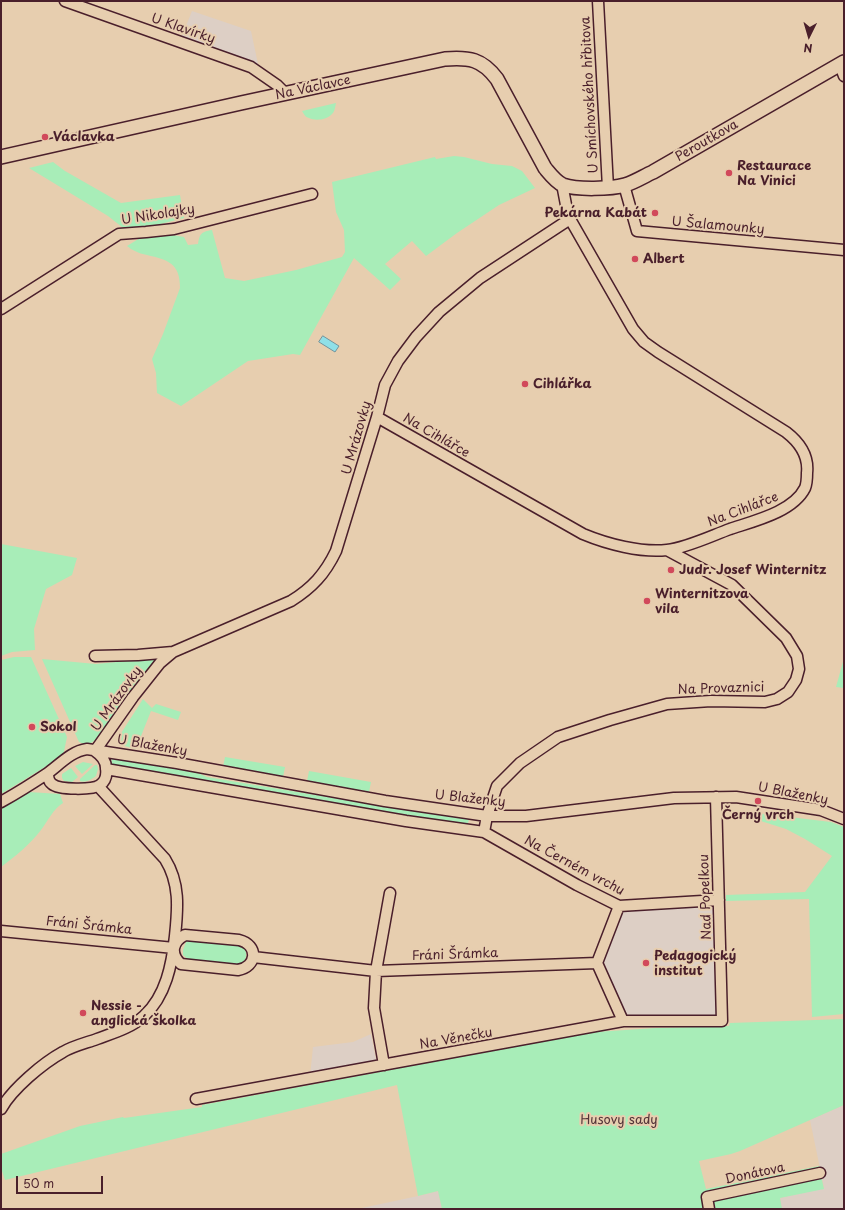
<!DOCTYPE html>
<meta charset="utf-8">
<style>
body{margin:0}
#map{position:relative;width:845px;height:1210px;overflow:hidden;background:#e7ceaf;font-family:"Playpen Sans",sans-serif}
canvas{display:block}
.frame{position:absolute;inset:0;border:2px solid #4a1f2b;pointer-events:none}
.north{position:absolute;left:789px;top:16px;width:40px;height:40px;-webkit-text-stroke:3px #e7ceaf;paint-order:stroke;rotate:185deg;font-size:11px;font-weight:700;line-height:16px;text-align:center;color:#4a1f2b}
.north::after{content:'';display:block;margin:auto;width:14px;height:18px;background:#4a1f2b;clip-path:polygon(50% 0,100% 100%,50% 72%,0 100%)}
.scale{position:absolute;left:16px;top:1176px;width:87px;height:18px;box-sizing:border-box;border:2px solid #4a1f2b;border-top:0;padding-left:5px;font-size:12px;line-height:14px;white-space:nowrap;color:#4a1f2b;-webkit-text-stroke:3px #e7ceaf;paint-order:stroke}
</style>
<div id="map">
<canvas width="845" height="1210"></canvas>
<div class="frame"></div>
<div class="north">N</div>
<div class="scale">50 m</div>
</div>
<script>
const ctx = document.querySelector('canvas').getContext('2d');
ctx.lineJoin = 'round';
function fillPath(path, color) {
  ctx.fillStyle = color;
  ctx.fill(path, 'evenodd');
}
function strokePath(path, color, width, dash) {
  ctx.strokeStyle = color;
  ctx.lineWidth = width;
  ctx.lineCap = dash ? 'butt' : 'round';
  ctx.setLineDash(dash || []);
  ctx.stroke(path);
}
function label(font, color, halo, rows, align = 'center') {
  ctx.font = font + ' "Playpen Sans",sans-serif';
  ctx.lineWidth = 4;
  ctx.setLineDash([]);
  ctx.textBaseline = 'middle';
  ctx.strokeStyle = halo;
  ctx.fillStyle = color;
  for (const [text, x, y, turn = 0] of rows) {
    ctx.save();
    ctx.translate(x, y);
    ctx.rotate((+turn || 0) * Math.PI / 180);
    ctx.textAlign = isNaN(turn) ? turn : align;
    if (halo) ctx.strokeText(text, 0, 0);
    ctx.fillText(text, 0, 0);
    ctx.restore();
  }
}
fillPath(new Path2D(`
 M192,11L251,31L258,64L182,36Z
 M714,906L717,1015L627,1018L603,960L624,910Z
 M371,1034L377,1065L310,1076L313,1047L353,1042Z
 M844,1105V1209H782L780,1198L824,1188L810,1120Z
 M438,1191L442,1209H357L418,1196Z`), '#ddcfc5');
fillPath(new Path2D(`
 M336,103C335,107 335,112 331,115C326,120 315,121 309,118C305,117 304,114 302,111Z
 M454,156L464,157L492,164L512,166L522,171L535,188L499,205L457,233L426,256L412,241L385,264L401,279L390,290L354,258L300,355L293,354L248,361L181,406L157,393L156,373L152,359L163,334L180,288C180,263 168,260 147,255C143,254 138,253 135,251C132,250 130,248 127,246L140,238L173,235L184,237L188,245L198,244C200,233 201,232 212,230L225,278L244,281L296,270L342,257L345,252L344,230L336,212L332,182L435,157L436,159Z
 M53,162L65,171L121,203L180,195L184,218L145,228L122,227L108,216L29,168Z
 M1,544L77,558L72,575L46,589L34,629L35,650L12,652L1,656Z
 M14,657H31L67,737L63,756L1,794V660Z
 M154,657L157,659L102,733C94,741 91,747 79,742L42,659L96,664L137,660Z
 M844,658V688L836,687Z
 M143,699L152,708L156,704L181,712L178,720L151,711L139,741L136,749L121,745L118,741V738Z
 M114,755L185,767L207,777L388,807L394,806L465,818L469,820L467,825L463,827L115,767L111,763L112,758Z
 M225,757L285,767L283,777L223,767Z
 M83,762L93,764L82,774L75,766Z
 M95,765H97L98,769L96,776C92,779 86,783 80,781V779Z
 M71,768L78,777L72,782L64,781L62,778V774Z
 M309,771L371,782L369,792L307,781Z
 M29,792L60,794L63,803C53,809 48,821 41,830C30,844 16,856 1,867V804L14,797Z
 M723,809L831,822L844,827V1014L812,1017L809,899L726,901V895L805,892L832,856L805,839L786,829Z
 M189,940L238,943L245,949C248,957 245,963 237,966L190,961L183,955V950L186,942Z
 M844,1019V1105L740,1151L731,1154L699,1161L706,1189L819,1166L824,1189L780,1198L782,1209H442L438,1191L418,1196L397,1085L5,1180L1,1168V1154L80,1126L123,1117L124,1118L202,1107V1105L595,1032L656,1028L729,1026L730,1023Z`), '#a8edb8');
const water = new Path2D(`
 M323,336L339,346L335,352L319,342Z`);
fillPath(water, '#8fe0e8');
strokePath(water, '#73939c', 1);
const minor = new Path2D(`
 M65,1L251,67L277,85L285,93
 M598,1L608,188
 M840,65L844,76
 M624,185L637,231L844,250
 M1,309L119,234L146,232L174,229L312,194
 M377,417L583,534C607,544 641,553 667,550C686,548 711,536 730,529C754,521 793,512 805,488C807,483 807,477 807,473C809,455 799,442 786,432L658,352L644,342L633,329L570,219L567,210L562,184
 M95,656L138,655L173,652
 M95,751L133,697L160,663L173,652L291,601C312,588 325,574 336,551L377,417L385,385L398,361L416,337L439,312L480,278L570,219
 M106,769L406,821L484,832L577,885L619,906L719,900
 M48,773C48,777 48,781 52,784C59,790 93,790 100,785C106,781 107,775 106,768C106,760 101,755 95,751
 M1,802C17,793 33,783 48,773C60,764 72,751 87,749L177,763L385,801L487,816H526L674,798L736,797L821,810L844,819
 M484,832L487,816L497,786L520,763L558,737L610,720L667,704L711,701L765,702L777,699L788,692L796,680L799,669L797,656L786,638L732,585L667,550
 M1,931L174,948
 M185,935L239,940C259,945 257,967 238,970L181,964C170,954 172,942 185,935Z
 M253,957L376,971L597,963
 M597,963L623,1021
 M597,963L619,906
 M384,1065L374,1008L376,971L390,893
 M196,1099L623,1021H722L716,797
 M1,1109C12,1089 43,1063 63,1052C73,1046 86,1043 97,1039C113,1033 131,1028 144,1016C166,996 172,964 175,936C178,908 180,883 165,859L98,786
 M709,1209L707,1197L820,1173`);
const tertiary = new Path2D(`
 M1,157L241,103L445,59C469,57 482,59 497,79L545,168C550,174 556,182 563,185C577,190 611,189 625,185C635,182 644,176 653,172L844,62`);
strokePath(minor, '#4a1f2b', 13);
strokePath(tertiary, '#4a1f2b', 16);
strokePath(minor, '#e7ceaf', 10);
strokePath(tertiary, '#e7ceaf', 13);
for (const [x, y, r, color] of [
 [45,137,4,"#d1495b"],
 [729,173,4,"#d1495b"],
 [655,213,4,"#d1495b"],
 [635,259,4,"#d1495b"],
 [525,384,4,"#d1495b"],
 [671,570,4,"#d1495b"],
 [647,601,4,"#d1495b"],
 [32,727,4,"#d1495b"],
 [758,801,4,"#d1495b"],
 [646,963,4,"#d1495b"],
 [83,1013,4,"#d1495b"]
]) {
  const dot = new Path2D();
  dot.arc(x, y, r, 0, 2 * Math.PI);
  ctx.fillStyle = color;
  ctx.fill(dot);
  strokePath(dot, '#e7ceaf', 1.5);
}
label('13px', '#4a1f2b', '#e7ceaf', [
 ["U Klavírky",183,29,19],
 ["Na Václavce",313,88,-12],
 ["U Smíchovského hřbitova",590,95,-93],
 ["Peroutkova",707,141,-30],
 ["U Nikolajky",158,215,-9],
 ["U Šalamounky",718,226,5],
 ["Na Cihlářce",436,436,30],
 ["U Mrázovky",357,438,-74],
 ["Na Cihlářce",743,510,-21],
 ["Na Provaznici",721,689,-2],
 ["U Mrázovky",117,699,-54],
 ["U Blaženky",152,746,10],
 ["U Blaženky",793,794,11],
 ["U Blaženky",470,799,6],
 ["Na Černém vrchu",574,866,28],
 ["Nad Popelkou",706,897,-92],
 ["Fráni Šrámka",89,926,6],
 ["Fráni Šrámka",455,955,-2],
 ["Na Věnečku",456,1039,-10],
 ["Donátova",755,1174,-12]
]);
label('bold 13px', '#4a1f2b', '#e7ceaf', [
 ["Václavka",53,137],
 ["Restaurace",737,166],
 ["Na Vinici",737,181],
 ["Pekárna Kabát",647,213,"right"],
 ["Albert",643,259],
 ["Cihlářka",533,384],
 ["Judr. Josef Winternitz",679,570],
 ["Winternitzova",655,594],
 ["vila",655,609],
 ["Sokol",40,727],
 ["Černý vrch",758,815,"center"],
 ["Pedagogický",654,956],
 ["institut",654,971],
 ["Nessie -",91,1006],
 ["anglická školka",91,1021]
], 'left');
label('13px', '#533439', '#e7ceaf', [
 ["Husovy sady",619,1120]
]);
</script>
